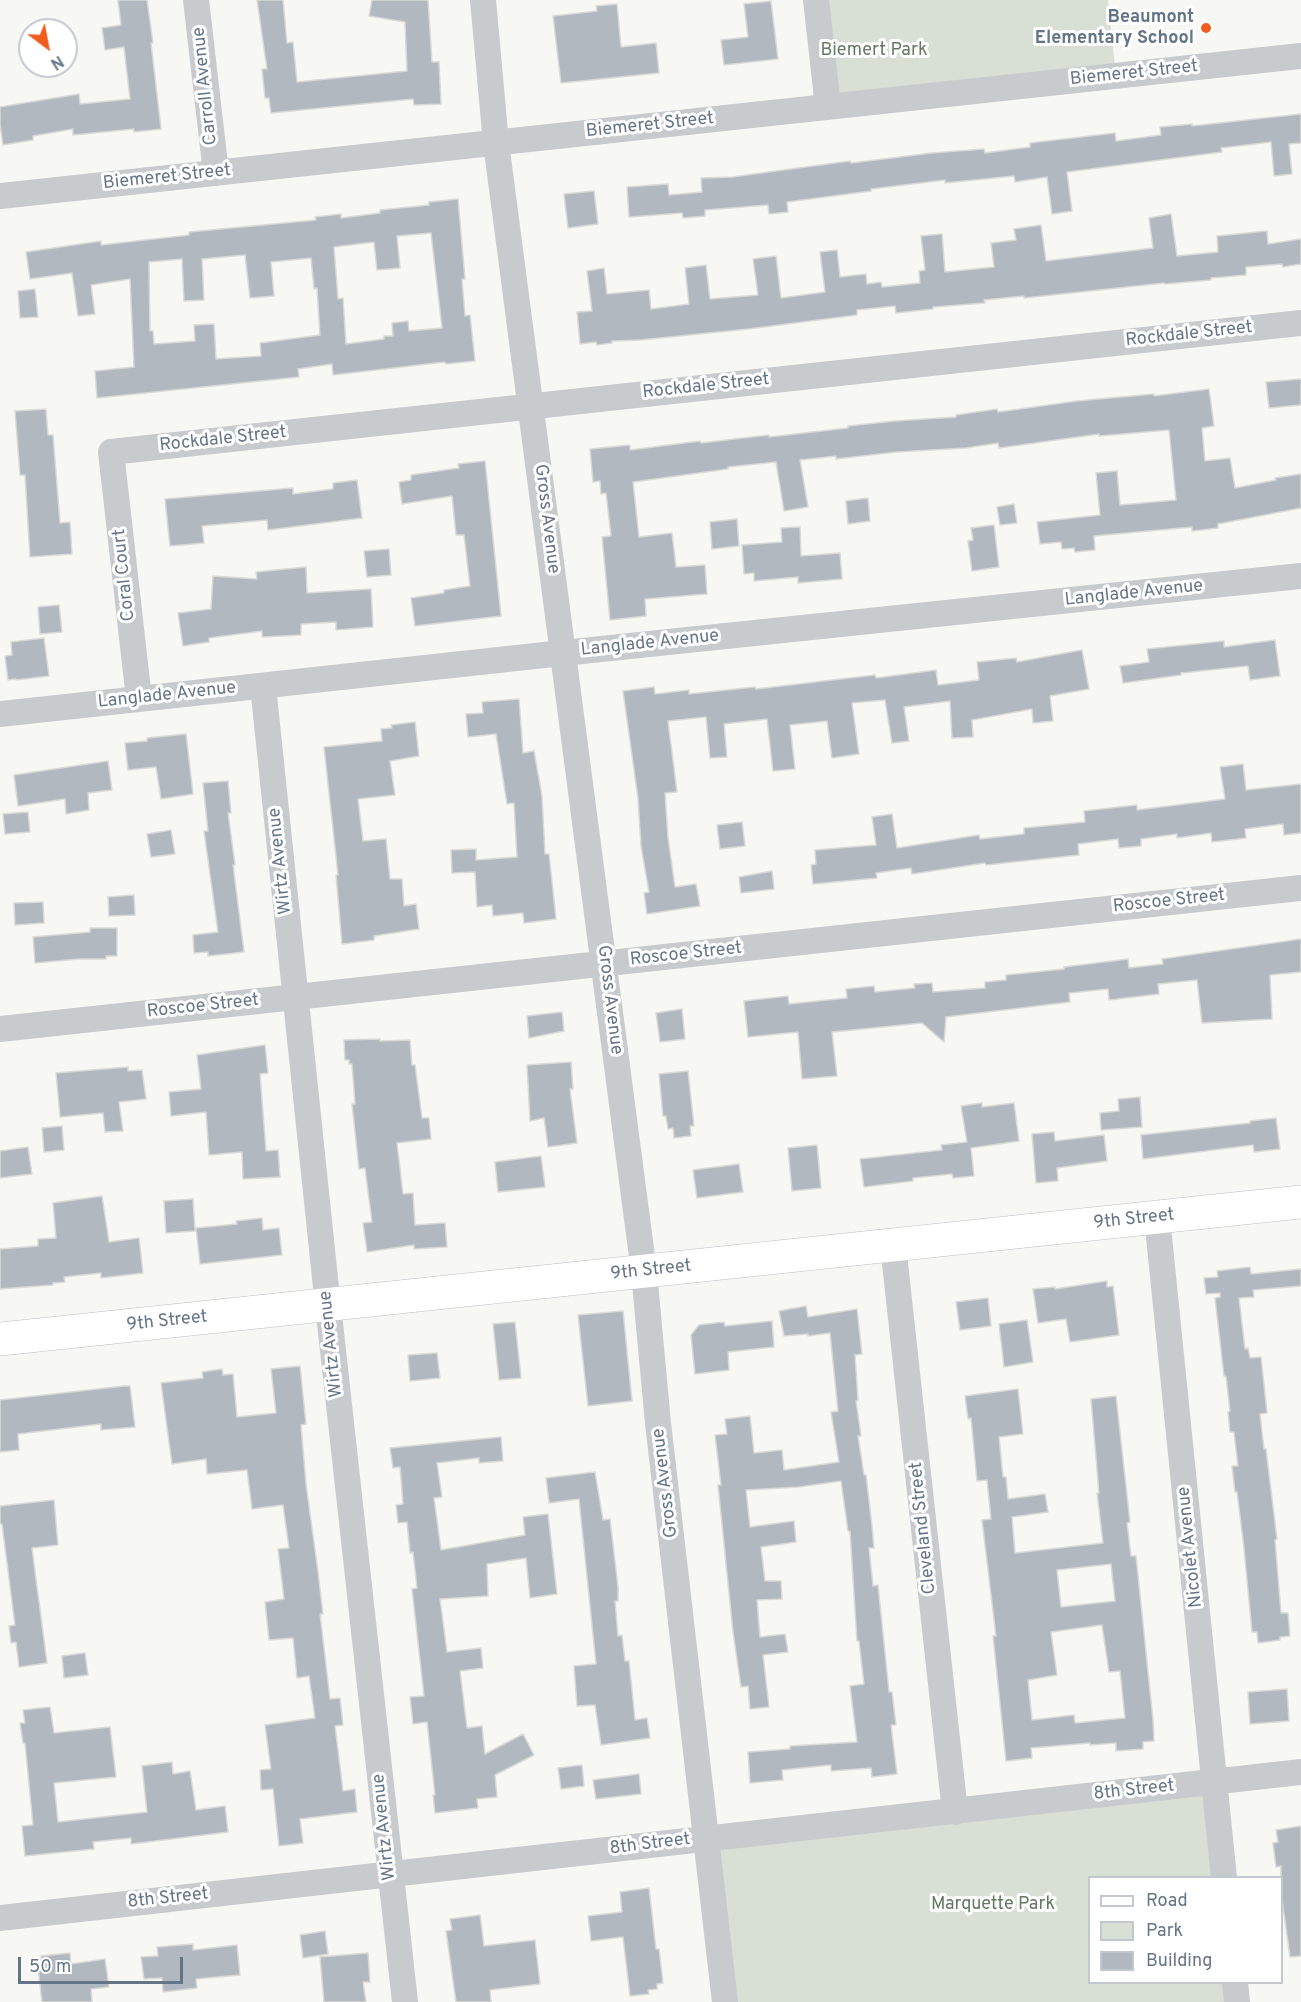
<!DOCTYPE html>
<style>
body{margin:0}
#map{position:relative;width:1301px;height:2002px;overflow:hidden;background:#f7f8f4;font-family:Overpass,sans-serif}
canvas{display:block}
.legend{position:absolute;left:1088px;top:1876px;width:195px;height:108px;box-sizing:border-box;background:#fff;border:2px solid #c1c8cf;margin:0;padding:8px 10px;list-style:none;font-size:18px;color:#647587}
.legend li{display:flex;align-items:center;gap:12px;height:30px}
.legend b{width:30px;border:2px solid #c1c8cf}
.north{position:absolute;left:18px;top:18px;width:60px;height:60px;box-sizing:border-box;background:#fff;border:2px solid #c1c8cf;border-radius:50%;rotate:148deg;font-size:16px;font-weight:700;line-height:24px;text-align:center;color:#647587}
.north::after{content:'';display:block;margin:auto;width:21px;height:27px;background:#ef5c1d;clip-path:polygon(50% 0,100% 100%,50% 72%,0 100%)}
.scale{position:absolute;left:18px;top:1957px;width:165px;height:27px;box-sizing:border-box;border:3px solid #647587;border-top:0;padding-left:8px;font-size:18px;line-height:21px;white-space:nowrap;color:#647587;-webkit-text-stroke:4px #fff;paint-order:stroke}
</style>
<div id="map">
<canvas width="1301" height="2002"></canvas>
<ul class="legend">
<li><b style="height:8px;background:#fff"></b>Road</li>
<li><b style="height:16px;background:#d8e0d5"></b>Park</li>
<li><b style="height:16px;background:#b1b8bf"></b>Building</li>
</ul>
<div class="north">N</div>
<div class="scale">50 m</div>
</div>
<script>
const ctx = document.querySelector('canvas').getContext('2d');
ctx.lineJoin = 'round';
function fillPath(path, color) {
  ctx.fillStyle = color;
  ctx.fill(path, 'evenodd');
}
function strokePath(path, color, width, dash) {
  ctx.strokeStyle = color;
  ctx.lineWidth = width;
  ctx.lineCap = dash ? 'butt' : 'round';
  ctx.setLineDash(dash || []);
  ctx.stroke(path);
}
function label(font, color, halo, rows, align = 'center') {
  ctx.font = font + ' Overpass,sans-serif';
  ctx.lineWidth = 6;
  ctx.setLineDash([]);
  ctx.textBaseline = 'middle';
  ctx.strokeStyle = halo;
  ctx.fillStyle = color;
  for (const [text, x, y, turn = 0] of rows) {
    ctx.save();
    ctx.translate(x, y);
    ctx.rotate((+turn || 0) * Math.PI / 180);
    ctx.textAlign = isNaN(turn) ? turn : align;
    if (halo) ctx.strokeText(text, 0, 0);
    ctx.fillText(text, 0, 0);
    ctx.restore();
  }
}
fillPath(new Path2D(`
 M816,0H1108L1116,76L828,107Z
 M1214,1782L1224,1877L1090,1878V1982L1235,1983L1237,2002H725L707,1838Z`), '#d8e0d5');
const building = new Path2D(`
 M118,0H147L153,43H151L161,129L134,132V129L73,135V129L33,136V140L3,145L0,124V107L79,94L80,104L130,99L124,47L105,50L102,28L121,25Z
 M257,0H283L287,43L293,42L297,82L407,71L405,22L369,16L372,0H428L432,62H439L441,104L414,105L413,99L271,113L269,98H265L262,69H267Z
 M771,1L778,59L724,65L721,40L748,37L744,4Z
 M617,4L621,47L656,43L659,73L561,83L553,16L597,11L596,6Z
 M1301,114V143L1289,144L1292,174L1274,176L1271,142L1221,148L1222,152L1067,172L1072,211L1052,214L1047,177L1015,182L1014,176L945,183V180L871,189V191L787,202L788,212L769,214L768,205L705,210V216L683,218L682,213L629,217L627,187L668,184L669,195L702,192L701,178L732,177L850,161L851,163L932,153L984,149L985,153L1030,147V143L1115,133L1116,141L1161,135L1160,127L1192,124V126Z
 M594,191L598,224L568,228L564,194Z
 M458,199L465,279H462L465,316L470,315L475,361L446,364L445,362L333,375L332,364L298,369L299,377L97,398L95,371L134,367L130,279L91,285L95,314L78,316L72,273L30,279L26,252L101,241V245L189,235V232L316,220L315,217L341,214V218L380,213V210L429,205V202ZM431,233L442,328L409,331L408,321L392,323L393,336H384V339L346,344L343,298L338,299L334,247L374,242L377,270L400,268L397,236ZM245,255L250,298L274,296L271,262L311,258L314,289L317,288L320,335L260,343L261,356L216,359L214,324L194,325L195,341L154,344L153,331H150L149,262L182,259L184,301L204,300L202,259Z
 M1171,214L1177,256L1218,252L1217,236L1267,231L1268,244L1301,239V264L1283,267L1282,264L1246,267V275L1211,278V280L1165,284L1164,283L1024,298V296L984,300L985,303L933,307V309L896,313L895,306L857,310V315L748,329L640,340L612,341V343L597,345L596,342L580,344L577,312L592,311L587,271L604,268L607,294L649,290L651,309L689,304L685,268L706,265L710,299L758,295L753,259L776,256L781,298L825,292L820,252L837,250L840,277L866,274L867,284L881,282L882,287L920,283L919,271L925,270L921,236L942,234L945,272L994,267L991,243L1016,240L1014,229L1041,225L1046,261L1153,248L1149,218Z
 M35,289L38,317L20,318L18,291Z
 M1301,379V405L1269,408L1266,382Z
 M1209,389L1214,426L1202,428L1205,461L1230,458L1235,488L1276,480L1275,478L1301,474V508L1218,524V528L1192,531V527L1094,536L1095,550L1075,552L1074,548L1062,549L1061,542L1040,544L1037,522L1100,515L1096,473L1117,471L1120,505L1176,500L1169,430L1099,436V434L999,448L998,443L966,448L897,452L836,459V456L800,460L808,507L784,511L776,462L728,467V469L633,482L639,537L672,533L676,567L705,565L707,594L645,599L646,616L610,620L602,537L611,536L606,493L601,494L600,481L593,482L590,449L630,445V450L700,441L701,443L769,435V437L848,428V426L895,421L956,417V415L997,409L998,412L1077,401L1154,394V396Z
 M46,409L48,435H53L60,523L70,522L72,554L30,557L25,475H20L15,411Z
 M485,461L501,616L415,626L411,598L444,593V590L470,586L464,535H456L452,496L402,504L399,482L411,480V475L459,468L458,464Z
 M357,480L362,518L268,530L267,520L202,526L204,543L170,546L165,499L293,488V494L333,489V483Z
 M868,498L870,521L848,524L846,501Z
 M1014,504L1017,523L1000,525L997,507Z
 M737,519L739,546L712,549L710,522Z
 M994,525L999,567L972,571L968,541L973,540L971,528Z
 M800,527L801,556L840,553L842,579L798,583V577L754,581V573L744,574L742,545L782,542L781,528Z
 M389,549L391,575L367,577L364,551Z
 M306,567L307,593L371,589L373,627L336,630V622L301,624V635L262,637V631L209,638V642L183,646L178,613L211,609L213,576L257,579L256,572Z
 M59,605L62,632L40,634L38,607Z
 M44,638L49,676L16,680V679L8,680L5,656L12,655L11,642Z
 M1275,640L1280,676L1250,680L1248,666L1181,673V675L1123,683L1120,666L1149,662L1147,649L1224,641V647Z
 M1082,650L1089,689L1050,696L1053,721L1033,723L1032,709L972,720L973,737L952,738L950,701L904,707L909,741L892,743L885,700L852,703L859,754L832,758L827,721L790,725L795,769L773,771L767,719L724,724L727,757L710,758L706,717L668,721L677,792L665,793L668,838L675,887L696,884L700,906L647,914L644,893L649,892L641,846L638,798L623,691L654,687L655,694L689,690V694L755,687L756,689L875,675L876,678L936,670L938,685L979,680L977,662L1016,658L1017,662Z
 M519,699L523,753L534,751L542,796L545,854H549L556,919L524,923L523,913L493,916L492,905L477,907L475,872L452,873L451,850L476,849V860L517,857L514,803L507,804L496,734L468,737L466,714L483,713L482,702Z
 M415,722L419,756L390,761L395,795L358,799L363,841L386,839L390,879H402L404,906L416,904L419,929L374,936V940L342,944L336,875H338L324,747L382,741L381,729L392,728L391,725Z
 M186,734L193,794L161,799L156,767L128,770L125,743L147,741V738Z
 M108,761L112,790L88,793L89,810L66,814L65,799L18,806L14,775Z
 M1243,764L1246,790L1301,784V833L1284,835L1283,824L1245,829L1246,838L1212,842L1211,833L1177,838V834L1141,839V846L1119,848L1118,839L1078,844L1079,855L986,865L985,863L912,874L911,868L876,873L877,878L813,884L811,865L816,864L815,850L876,845L872,817L892,814L897,848L979,835L980,839L1024,834V828L1085,822L1084,811L1137,805V810L1225,799L1220,767Z
 M228,781L231,813H228L235,865H233L244,952L208,956V952L194,953L193,935L218,932L204,831H208L203,783Z
 M28,812L30,832L5,834L3,814Z
 M742,822L745,846L720,849L717,825Z
 M171,830L175,854L151,857L147,834Z
 M772,871L774,889L741,893L739,877Z
 M134,895L135,915L109,916L108,897Z
 M43,902L44,923L15,925L14,903Z
 M90,928H117V956H106V959H79L35,963L33,937L90,932Z
 M1301,939V972L1270,975L1272,1019L1202,1023L1197,980L1158,984L1159,994L1109,1000L1108,989L1069,993L1070,1002L946,1017L944,1042L922,1023L832,1032L837,1076L802,1079L798,1032L748,1037L744,1001L788,996L789,1004L847,998L846,989L874,986L875,992L915,988L914,984L932,983L933,992L985,988V982L1006,980V975L1064,969V967L1128,959L1129,968L1163,964L1162,959Z
 M682,1009L685,1039L660,1042L656,1013Z
 M562,1012L564,1031L529,1038L527,1016Z
 M380,1039V1041L410,1040L412,1065H415L422,1118H429L431,1139L397,1143L403,1194L413,1193L415,1225L445,1223L447,1247L414,1249V1245L367,1252L363,1223L372,1222L365,1168L359,1169L352,1104H355L352,1064H349V1060H345L344,1040Z
 M265,1045L268,1073L260,1074L266,1151L278,1150L280,1177L243,1179L242,1152L209,1155L206,1112L171,1116L169,1092L201,1089L197,1055Z
 M571,1062L573,1089H570L577,1143L548,1147L544,1118L530,1121L527,1065Z
 M128,1067V1071L142,1070L146,1099L119,1102L123,1131L105,1132L103,1113L60,1117L56,1073Z
 M688,1071L694,1126H690L691,1136L674,1138L673,1128L668,1129L666,1116H663L659,1074Z
 M1140,1097L1142,1127L1101,1130L1100,1113L1119,1111L1118,1099Z
 M982,1103V1107L1014,1103L1019,1141L971,1148L974,1176L953,1178L952,1174L913,1178V1181L864,1187L860,1159L942,1150L941,1145L967,1142L961,1106Z
 M1276,1118L1280,1149L1254,1152L1253,1145L1143,1159L1141,1135L1250,1123V1121Z
 M62,1126L64,1150L44,1152L42,1128Z
 M1054,1132L1055,1141L1104,1135L1107,1161L1057,1168L1058,1181L1036,1183L1032,1134Z
 M817,1145L821,1188L792,1191L788,1148Z
 M28,1147L32,1174L0,1178V1151Z
 M541,1156L545,1187L498,1192L495,1162Z
 M739,1164L743,1192L697,1198L693,1170Z
 M102,1196L109,1242L139,1238L143,1273L101,1278V1273L64,1277L65,1282L53,1283V1285L0,1289V1249L38,1246V1239L56,1238L53,1203Z
 M193,1199L195,1231L166,1233L164,1201Z
 M262,1218L263,1230L279,1228L282,1255L200,1264L196,1228L237,1224L236,1221Z
 M1250,1267L1251,1274L1301,1269V1286L1253,1290L1254,1297L1239,1298L1245,1349L1248,1348L1250,1358L1261,1357L1267,1413L1260,1414L1264,1449H1266L1277,1539L1275,1540L1281,1613H1288L1290,1636L1280,1637V1640L1258,1643L1257,1632H1252L1244,1548L1237,1492H1235L1232,1466H1238L1234,1432H1230L1228,1412L1230,1411L1226,1376H1224L1215,1298L1220,1297V1293L1206,1294L1204,1278L1218,1277L1217,1271Z
 M1107,1281V1287L1113,1286L1119,1335L1070,1342L1066,1319L1038,1323L1033,1289L1055,1287V1289Z
 M988,1298L991,1326L960,1330L956,1302Z
 M806,1306L808,1317L857,1309L862,1354L855,1355L858,1400L856,1401L861,1436H858L864,1475H866L872,1526L874,1548H869L873,1586L878,1585L889,1692H892L896,1725H891L897,1774L872,1777L871,1768L831,1771V1765L782,1770L783,1780L750,1783L748,1752L790,1749V1746L857,1742L850,1686L864,1684L859,1641H857L850,1531H848L841,1481L799,1487L746,1490L750,1527L794,1521L796,1542L761,1547L765,1581H781L782,1599L757,1600L760,1637L785,1634L788,1652L763,1655L769,1707L750,1709L748,1686L741,1687L733,1632L718,1485H721L715,1435L727,1434L725,1419L750,1416L754,1453L782,1450L784,1470L839,1462L831,1412L838,1411L830,1333L808,1336V1334L784,1336L779,1311Z
 M623,1311L632,1401L588,1406L578,1315Z
 M1027,1320L1033,1362L1004,1367L999,1324Z
 M772,1321L774,1347L728,1352L729,1370L695,1374L691,1335L699,1325L724,1322L725,1326Z
 M515,1322L521,1378L499,1380L493,1324Z
 M437,1353L440,1378L410,1381L408,1355Z
 M300,1366L306,1424L301,1425L306,1484L318,1572L323,1614H320L330,1699L340,1698L343,1725L335,1726L343,1791L355,1789L357,1812L300,1819L303,1843L279,1846L273,1789L261,1790L260,1770L271,1769L265,1725L315,1718L309,1676L297,1678L293,1638L269,1640L265,1602L284,1599L278,1549L289,1548L283,1505L252,1509L247,1470L207,1474L206,1459L172,1464L161,1383L203,1378L202,1372L222,1369L223,1375L233,1374L237,1417L276,1413L271,1369Z
 M124,1386H130L135,1427L101,1430V1424L18,1434L19,1450L0,1452V1400Z
 M1018,1389L1023,1434L999,1437L1003,1477H1006L1008,1499L1045,1494L1048,1512L1012,1517L1015,1553L1103,1543L1097,1493H1099L1091,1399L1116,1396L1130,1522L1127,1523L1131,1556H1136L1153,1720L1154,1741L1143,1742V1749L1116,1751V1743L1090,1745V1743L1031,1748L1032,1758L1006,1761L993,1636H996L982,1520L991,1519L987,1480L977,1481L971,1418L968,1419L965,1396ZM1111,1564L1115,1601L1061,1607L1057,1570ZM1102,1625L1109,1672L1120,1671L1125,1718L1075,1723L1074,1715L1032,1720L1028,1680L1057,1675L1051,1632Z
 M501,1437L503,1461L479,1463V1458L437,1463L442,1497L434,1498L441,1550L525,1535L523,1517L548,1514L557,1594L530,1598L526,1558L487,1564L488,1596L440,1599L447,1652L481,1648L483,1668L460,1671L467,1728L482,1726L485,1754L523,1734L534,1755L495,1775L497,1797L477,1799L478,1808L435,1813L433,1795H435L427,1722L413,1724L410,1697L424,1696L412,1589L417,1588L413,1552L410,1553L407,1522L398,1523L396,1505L403,1504L400,1467L393,1468L390,1448Z
 M595,1472L603,1520L610,1519L618,1587V1601H615L618,1636L622,1635L625,1661H629L635,1720L647,1718L650,1738L601,1745L595,1705L577,1706L574,1666L596,1664L579,1499L549,1503L546,1478Z
 M54,1500L58,1545L32,1548L47,1663L19,1667L16,1642L11,1643L9,1626L15,1625L2,1524H0V1506Z
 M85,1653L88,1675L64,1678L62,1656Z
 M1287,1689L1289,1721L1250,1724L1248,1692Z
 M50,1707L54,1733L110,1727L116,1777L54,1783L58,1822L147,1812L142,1766L172,1762L173,1774L190,1771L196,1810L225,1806L228,1832L131,1844V1838L93,1842L94,1849L25,1856L22,1826L33,1825L25,1743H23L20,1723H25L23,1710Z
 M582,1765L584,1786L561,1789L558,1768Z
 M639,1774L641,1794L596,1799L593,1780Z
 M1301,1826V1956L1290,1957L1281,1892V1866L1276,1867L1273,1843L1278,1842L1276,1830Z
 M649,1888L656,1949H659L663,1983L657,1984V1989L648,1990L649,1994L630,1996L623,1937L591,1941L588,1916L622,1912L620,1892Z
 M480,1915L484,1946L535,1940L540,1984L490,1990L491,2002H456L446,1931L452,1930L450,1919Z
 M325,1931L328,1954L303,1958L300,1935Z
 M193,1944V1950L237,1945L240,1975L196,1979L197,1988L163,1992L162,1978L144,1979L141,1957L158,1956L157,1947Z
 M70,1953L71,1964L105,1959L109,1987L91,1989L92,2002H42L38,1968H42L41,1956Z
 M368,1953L370,1982H363L366,2002H324L320,1957Z`);
fillPath(building, '#b1b8bf');
strokePath(building, '#d9d9d7', 1.5);
const secondary = new Path2D(`
 M0,1339L1301,1202`);
strokePath(secondary, '#b9bec3', 34);
strokePath(new Path2D(`
 M196,0L216,173
 M483,0L496,143L644,1272L658,1423L725,2002
 M816,0L828,107
 M0,196L1301,56
 M263,686L325,1278L405,2002
 M139,699L111,452L1301,323
 M0,714L563,653L1301,576
 M0,1029L1301,888
 M1157,1217L1224,1878
 M893,1245L955,1812
 M0,1918L1301,1772
 M1235,1982L1237,2002`), '#c7cbce', 26);
strokePath(secondary, '#fff', 33);
for (const [x, y, r, color] of [
 [1206,28,6,"#ef5c1d"]
]) {
  const dot = new Path2D();
  dot.arc(x, y, r, 0, 2 * Math.PI);
  ctx.fillStyle = color;
  ctx.fill(dot);
  strokePath(dot, '#fff', 2);
}
label('bold 18px', '#647587', '#fff', [
 ["Beaumont",1194,18],
 ["Elementary School",1194,39]
], 'right');
label('18px', '#637960', '#fff', [
 ["Biemert Park",874,51],
 ["Marquette Park",993,1905]
]);
label('18px', '#647587', '#fff', [
 ["Biemeret Street",1134,74,-6],
 ["Carroll Avenue",206,86,-96],
 ["Biemeret Street",650,126,-6],
 ["Biemeret Street",167,178,-6],
 ["Rockdale Street",1189,335,-6],
 ["Rockdale Street",706,387,-6],
 ["Rockdale Street",223,440,-6],
 ["Gross Avenue",546,519,83],
 ["Coral Court",125,575,-96],
 ["Langlade Avenue",1134,594,-6],
 ["Langlade Avenue",650,644,-6],
 ["Langlade Avenue",167,696,-6],
 ["Wirtz Avenue",281,861,-96],
 ["Roscoe Street",1169,902,-6],
 ["Roscoe Street",686,955,-6],
 ["Gross Avenue",609,1000,83],
 ["Roscoe Street",203,1007,-6],
 ["9th Street",1134,1220,-6],
 ["9th Street",651,1271,-6],
 ["9th Street",167,1322,-6],
 ["Wirtz Avenue",332,1344,-96],
 ["Gross Avenue",666,1483,-97],
 ["Cleveland Street",924,1528,-96],
 ["Nicolet Avenue",1191,1547,-96],
 ["8th Street",1134,1791,-6],
 ["Wirtz Avenue",385,1827,-96],
 ["8th Street",650,1845,-7],
 ["8th Street",168,1899,-6]
]);
</script>
